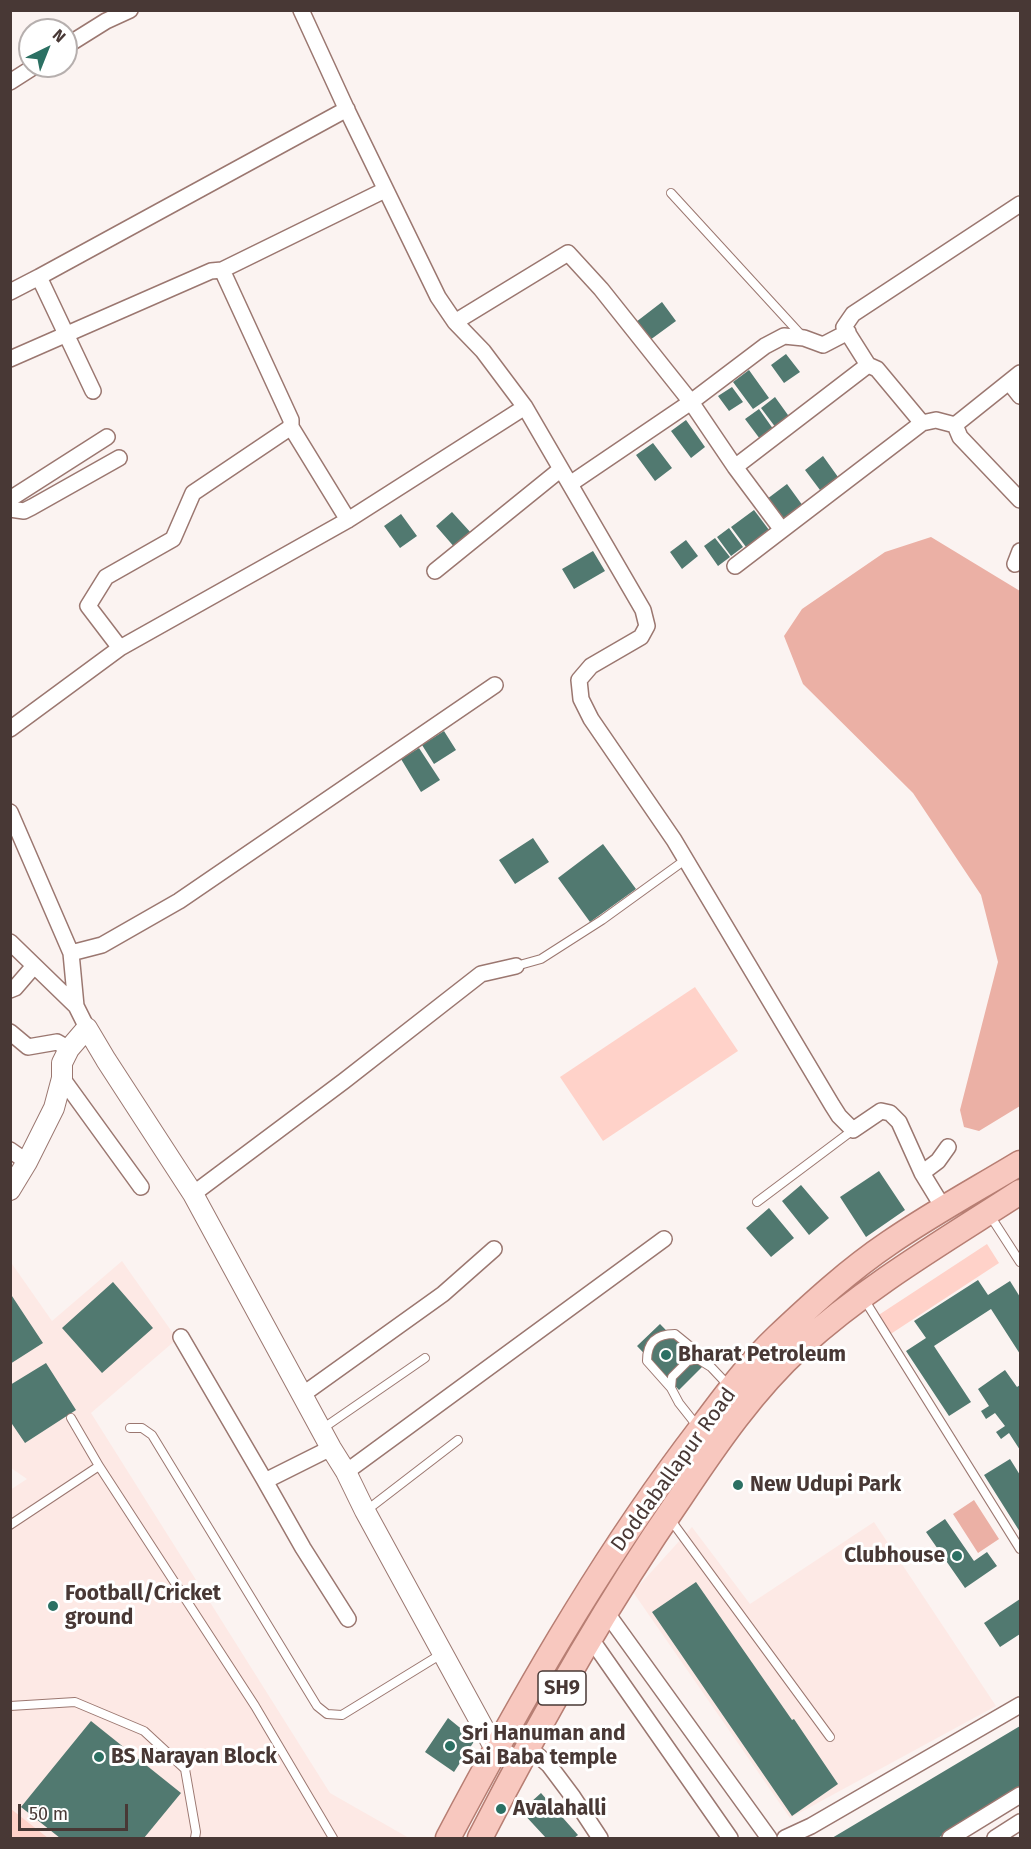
<!DOCTYPE html>
<style>
body{margin:0}
#map{position:relative;width:1031px;height:1849px;overflow:hidden;background:#fbf3f1;font-family:"Fira Sans",sans-serif}
canvas{display:block}
.frame{position:absolute;inset:0;border:12px solid #483835;pointer-events:none}
.north{position:absolute;left:18px;top:18px;width:60px;height:60px;box-sizing:border-box;background:#fff;border:2px solid #b6afae;border-radius:50%;rotate:43deg;font-size:16px;font-weight:700;line-height:24px;text-align:center;color:#483835}
.north::after{content:'';display:block;margin:auto;width:21px;height:27px;background:#2b7063;clip-path:polygon(50% 0,100% 100%,50% 72%,0 100%)}
.scale{position:absolute;left:18px;top:1804px;width:110px;height:27px;box-sizing:border-box;border:3px solid #483835;border-top:0;padding-left:8px;font-size:18px;line-height:21px;white-space:nowrap;color:#483835;-webkit-text-stroke:4px #fff;paint-order:stroke}
</style>
<div id="map">
<canvas width="1031" height="1849"></canvas>
<div class="frame"></div>
<div class="north">N</div>
<div class="scale">50 m</div>
</div>
<script>
const ctx = document.querySelector('canvas').getContext('2d');
ctx.lineJoin = 'round';
function fillPath(path, color) {
  ctx.fillStyle = color;
  ctx.fill(path, 'evenodd');
}
function strokePath(path, color, width, dash) {
  ctx.strokeStyle = color;
  ctx.lineWidth = width;
  ctx.lineCap = dash ? 'butt' : 'round';
  ctx.setLineDash(dash || []);
  ctx.stroke(path);
}
function label(font, color, halo, rows, align = 'center') {
  ctx.font = font + ' "Fira Sans",sans-serif';
  ctx.lineWidth = 6;
  ctx.setLineDash([]);
  ctx.textBaseline = 'middle';
  ctx.strokeStyle = halo;
  ctx.fillStyle = color;
  for (const [text, x, y, turn = 0] of rows) {
    ctx.save();
    ctx.translate(x, y);
    ctx.rotate((+turn || 0) * Math.PI / 180);
    ctx.textAlign = isNaN(turn) ? turn : align;
    if (halo) ctx.strokeText(text, 0, 0);
    ctx.fillText(text, 0, 0);
    ctx.restore();
  }
}
fillPath(new Path2D(`
 M10,1261L52,1321L122,1261L177,1339L91,1413L330,1793L409,1838H11L10,1490L27,1479L11,1468Z
 M874,1522L996,1706L790,1818L633,1592L692,1527L750,1604Z`), '#fde9e5');
fillPath(new Path2D(`
 M695,987L738,1051L603,1141L560,1077Z
 M987,1244L999,1263L883,1339L871,1320Z
 M11,1809L48,1838H11Z`), '#ffd2c9');
fillPath(new Path2D(`
 M931,537L1020,591V1106L979,1131L964,1127L960,1110L998,962L981,895L913,793L803,684L784,636L802,609L885,552Z
 M974,1500L999,1539L978,1553L953,1514Z`), '#ebb0a5');
fillPath(new Path2D(`
 M662,302L676,321L650,340L636,322Z
 M786,354L800,372L784,383L771,365Z
 M749,370L769,398L753,409L733,382Z
 M732,387L743,402L729,411L718,396Z
 M775,397L793,422L779,432L761,408Z
 M759,409L776,433L763,443L745,419Z
 M686,420L705,447L691,458L671,431Z
 M653,443L672,468L655,481L636,455Z
 M823,456L838,477L820,490L805,470Z
 M787,484L803,506L784,520L767,499Z
 M754,510L769,530L746,547L731,527Z
 M452,512L472,534L456,549L436,526Z
 M401,514L417,536L400,548L384,526Z
 M729,528L743,547L731,556L717,537Z
 M715,538L730,557L718,566L704,546Z
 M686,540L698,556L682,569L670,552Z
 M593,551L605,571L574,589L562,569Z
 M444,731L456,750L434,764L422,745Z
 M419,748L440,780L421,792L401,759Z
 M533,838L549,862L515,884L499,860Z
 M603,844L636,889L590,922L558,878Z
 M879,1171L905,1210L866,1237L840,1197Z
 M801,1185L829,1218L809,1235L782,1201Z
 M769,1208L794,1238L771,1257L746,1228Z
 M978,1280L988,1295L1010,1281L1020,1297V1354L991,1309L934,1346L971,1402L949,1416L906,1351L926,1338L914,1321Z
 M113,1282L153,1328L102,1373L62,1328Z
 M10,1293L43,1343L10,1364Z
 M660,1324L702,1367L679,1390L637,1346Z
 M46,1363L76,1410L25,1443L10,1421V1385Z
 M1005,1370L1017,1387L1020,1385V1450L1009,1433L1001,1439L996,1432L1005,1426L995,1413L986,1419L981,1411L989,1406L978,1389Z
 M1010,1459L1020,1475V1532L984,1475Z
 M945,1519L974,1561L987,1552L997,1566L965,1588L926,1532Z
 M696,1582L792,1720L794,1719L838,1784L792,1816L652,1612Z
 M1020,1599V1634L1000,1647L984,1623Z
 M448,1718L475,1740L454,1772L425,1752Z
 M91,1721L181,1793L144,1838H60L21,1807Z
 M1020,1726V1790L938,1838H832Z
 M541,1793L578,1835L574,1838H546L521,1811Z`), '#517970');
const service = new Path2D(`
 M671,193L803,337
 M516,966L541,959L602,920L685,860
 M757,1202L853,1130
 M989,1214L1020,1262
 M864,1299L1020,1549
 M671,1388L647,1361C647,1341 657,1334 675,1334L691,1347L698,1359
 M71,1418L99,1466
 M698,1427L679,1403L671,1388L672,1377L688,1361L698,1359L711,1367L728,1385
 M130,1428H142L152,1435L317,1706L327,1714L342,1715L443,1653
 M322,1429L425,1358
 M367,1510L458,1440
 M670,1519L830,1737
 M10,1525L99,1466L255,1706L333,1838
 M10,1706L75,1702L144,1731L185,1769L196,1832L195,1838`);
const minor = new Path2D(`
 M301,10L346,108L438,297L455,322L483,351L525,407L643,610L647,626L641,637L591,666L579,680L581,699L591,719L674,840L832,1105L839,1116L853,1130L881,1111L890,1113L899,1122L922,1173L944,1209
 M66,46L106,21L130,10
 M10,82L35,66
 M222,270L291,420V427L193,493L173,539L106,577L88,606L120,648L348,520L525,407
 M10,292L39,277
 M455,322L568,253L601,289L691,402L735,467L782,530L922,423L936,420L955,425
 M10,359L211,271L222,270L385,190
 M1009,382L1020,396
 M93,391L39,277L347,109
 M922,423L877,369L868,365L844,327L853,314L1020,204
 M955,425L960,437L1020,500
 M955,425L1020,373
 M291,427L348,520
 M735,467L868,365
 M570,484L691,402L765,346L784,336L804,338L823,345L848,332
 M10,499L107,437
 M10,509L24,511L32,507L119,458
 M1015,564L1020,551
 M735,566L782,530
 M435,571L561,469
 M10,729L120,648
 M10,812L71,953L76,1006L87,1028
 M10,942L76,1006
 M71,953L102,945L179,901L495,685
 M10,990L15,988L34,966
 M10,1032L28,1047L57,1042L69,1049
 M62,1078L141,1187
 M10,1150L27,1162
 M922,1173L938,1161L948,1147
 M193,1194L344,1081L481,974L516,966
 M181,1337L265,1481
 M302,1395L443,1294L494,1249
 M331,1448L265,1481L303,1548L348,1619
 M346,1472L664,1239
 M606,1612L769,1838
 M591,1639L730,1838
 M528,1747L549,1765L573,1797L600,1838
 M785,1838L811,1826L1020,1705
 M950,1838L1020,1795
 M995,1838L1020,1822`);
const tertiary = new Path2D(`
 M10,1190L27,1162L54,1108L62,1078V1063L69,1049L87,1028L106,1060L193,1194L331,1448L346,1472L365,1511L495,1749L519,1762`);
const primary = new Path2D(`
 M448,1838C519,1704 595,1570 686,1448C715,1410 743,1369 778,1336C813,1303 849,1270 889,1243C931,1214 977,1189 1020,1163
 M480,1838C540,1721 605,1606 680,1498C716,1444 753,1390 801,1346C867,1286 946,1240 1020,1192`);
strokePath(service, '#9b7770', 10);
strokePath(minor, '#9b7770', 18);
strokePath(tertiary, '#9b7770', 22);
strokePath(primary, '#b77e73', 27);
strokePath(service, '#fff', 8);
strokePath(minor, '#fff', 15);
strokePath(tertiary, '#fff', 20);
strokePath(primary, '#f8c8bf', 24);
for (const [x, y, r, color] of [
 [666,1355,6,"#2b7063"],
 [738,1485,6,"#2b7063"],
 [957,1556,6,"#2b7063"],
 [53,1606,6,"#2b7063"],
 [450,1746,6,"#2b7063"],
 [99,1757,6,"#2b7063"],
 [501,1809,6,"#2b7063"]
]) {
  const dot = new Path2D();
  dot.arc(x, y, r, 0, 2 * Math.PI);
  ctx.fillStyle = color;
  ctx.fill(dot);
  strokePath(dot, '#fff', 2);
}
for (const [x, y, w] of [
 [562,1688,48]
]) {
  const box = new Path2D();
  box.roundRect(x - w / 2, y - 17, w, 34, 4.5);
  ctx.fillStyle = '#fff';
  ctx.fill(box);
  strokePath(box, '#483835', 1.5);
}
label('bold 20px', '#483835', null, [
 ["SH9",562,1688]
]);
label('bold 21px', '#483835', '#fff', [
 ["Bharat Petroleum",678,1355],
 ["New Udupi Park",750,1485],
 ["Clubhouse",945,1556,"right"],
 ["Football/Cricket",65,1594],
 ["ground",65,1618],
 ["Sri Hanuman and",462,1734],
 ["Sai Baba temple",462,1758],
 ["BS Narayan Block",111,1757],
 ["Avalahalli",513,1809]
], 'left');
label('21px', '#483835', '#fff', [
 ["Doddaballapur Road",674,1470,-54]
]);
</script>
